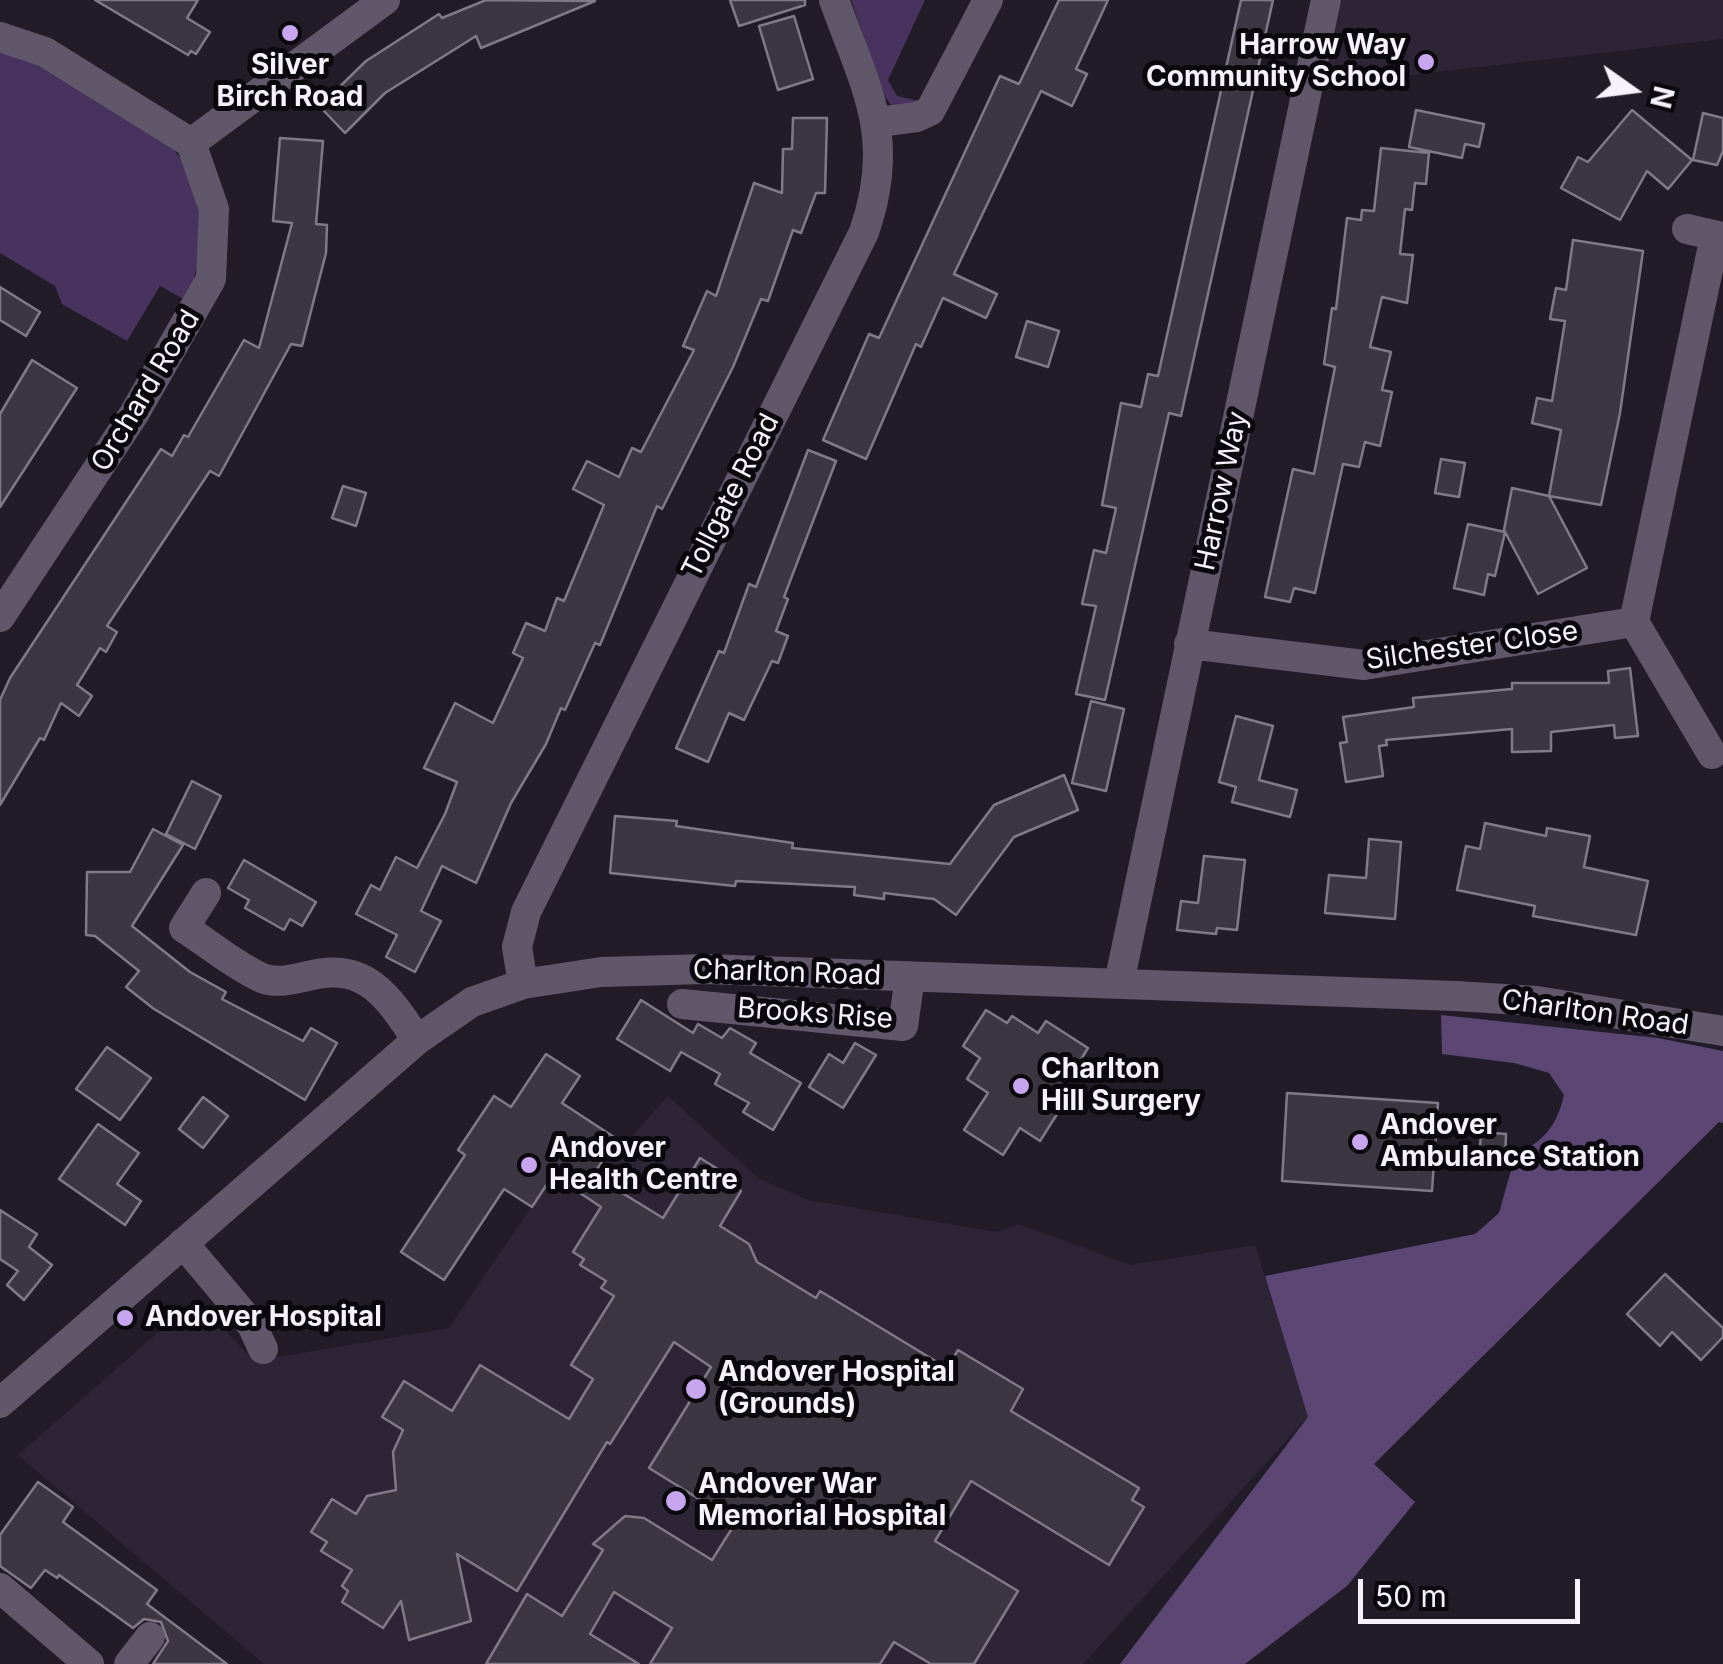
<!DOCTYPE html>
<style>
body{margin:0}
#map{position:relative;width:1723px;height:1664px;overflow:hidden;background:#221c29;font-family:Inter,sans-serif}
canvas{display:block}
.north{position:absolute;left:1583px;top:40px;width:100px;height:100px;-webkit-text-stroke:8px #0a080d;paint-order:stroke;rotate:104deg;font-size:28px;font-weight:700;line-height:40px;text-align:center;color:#f6f2fb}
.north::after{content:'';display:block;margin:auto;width:35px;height:45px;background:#f6f2fb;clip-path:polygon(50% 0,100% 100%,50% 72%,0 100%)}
.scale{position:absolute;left:1358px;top:1579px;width:222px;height:45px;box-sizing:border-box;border:5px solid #f6f2fb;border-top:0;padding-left:12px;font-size:30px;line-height:35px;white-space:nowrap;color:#f6f2fb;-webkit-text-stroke:8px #0a080d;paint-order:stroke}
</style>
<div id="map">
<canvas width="1723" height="1664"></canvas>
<div class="north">N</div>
<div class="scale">50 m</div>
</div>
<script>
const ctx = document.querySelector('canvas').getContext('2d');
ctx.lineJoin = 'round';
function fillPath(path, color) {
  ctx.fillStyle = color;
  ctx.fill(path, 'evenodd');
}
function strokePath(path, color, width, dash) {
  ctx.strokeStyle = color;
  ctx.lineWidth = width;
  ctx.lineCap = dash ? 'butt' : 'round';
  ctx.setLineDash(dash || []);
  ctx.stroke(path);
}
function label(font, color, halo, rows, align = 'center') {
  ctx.font = font + ' Inter,sans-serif';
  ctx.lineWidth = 10;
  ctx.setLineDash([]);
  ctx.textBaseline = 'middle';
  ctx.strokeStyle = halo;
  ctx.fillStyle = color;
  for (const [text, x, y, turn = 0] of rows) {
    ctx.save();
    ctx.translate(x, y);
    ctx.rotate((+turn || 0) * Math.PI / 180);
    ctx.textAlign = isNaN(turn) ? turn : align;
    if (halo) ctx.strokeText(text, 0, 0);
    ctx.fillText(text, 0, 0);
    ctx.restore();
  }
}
fillPath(new Path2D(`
 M1342,0H1723V39L1324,85Z
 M668,1096L758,1178L808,1200L997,1232L1018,1224L1131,1265L1255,1245L1308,1417L1083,1664H264L18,1455L196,1299L254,1361L449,1328L553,1175L581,1193Z`), '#2d2436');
fillPath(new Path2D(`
 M851,0H925L888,80L897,96L928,103L892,106L885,97Z
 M0,51L42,64L174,150C211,192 205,252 187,301L160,286L127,341L62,304L55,286L0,253Z`), '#48335e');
fillPath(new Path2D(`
 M1441,1015L1658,1038L1723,1051V1123L1719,1122L1374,1464L1415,1502L1347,1586L1245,1664H1120L1308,1417L1265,1276L1475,1234L1499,1213L1515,1156C1544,1140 1556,1128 1564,1095L1549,1073L1514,1063L1442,1054Z`), '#5c4673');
const building = new Path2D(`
 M95,0H198L187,18L210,32L196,54L191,51L188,55Z
 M486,0L595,1L481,48L476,36L385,93L345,133L324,111V102L366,61L439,14L442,18Z
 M730,0H805V5L739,26Z
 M1059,0H1108L1076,69L1087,74L1072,106L1041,91L954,274L997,294L986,318L943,298L921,347L916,344L866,459L823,440L869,334L879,338L1000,76L1019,84Z
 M1241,0H1273L1181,416L1169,413L1105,700L1076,694L1096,606L1082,604L1094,550L1106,553L1116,508L1102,505L1121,403L1141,407L1148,374L1158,376Z
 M794,16L813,79L778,90L759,26Z
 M1416,110L1484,124L1479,147L1465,144L1462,158L1409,147Z
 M1632,110L1692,160L1668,189L1647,171L1620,220L1561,188L1578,157L1588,162Z
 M1703,113L1723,118V151L1717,165L1693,160Z
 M793,118H827L825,193H816L801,233L793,230L768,301L761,299L733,367L662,509L657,506L600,645L595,643L565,710L561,708L546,744L511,803L476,883L442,866L421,911L441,921L415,972L386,957L397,935L356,914L371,885L380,890L396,857L417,868L445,814L457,782L424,768L455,703L493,723L523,658L513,653L526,623L545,631L557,598L564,601L604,505L573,489L587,461L619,477L632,448L641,452L694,350L683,346L707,291L716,296L754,183L782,193L783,149H792Z
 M280,138L323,141L316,224L327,225L326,253L302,346L291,344L219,476L210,471L107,626L117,632L106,652L100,648L77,685L92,696L79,716L61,703L44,740L40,738L0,805V700L10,678L161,449L172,456L184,435L188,437L244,340L259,348L292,223L273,221Z
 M1381,148L1429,153L1426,184L1415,183L1412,210L1405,209L1400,254L1413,255L1407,303L1382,297L1370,347L1391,352L1382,390L1392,392L1380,446L1365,442L1359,467L1343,464L1315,593L1294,588L1290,602L1265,597L1293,469L1314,474L1335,367L1324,364L1332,308L1336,309L1347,218L1361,220L1362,210L1374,211Z
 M1573,240L1643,251L1620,413L1601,505L1549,496L1587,568L1538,594L1504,530L1512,488L1549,496L1561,430L1532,423L1537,398L1552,401L1565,321L1550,319L1556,288L1566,290Z
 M0,287L40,312L26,336L0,320Z
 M1027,321L1059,331L1048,367L1016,357Z
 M32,360L77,388L0,507V414Z
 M808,450L836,461L784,597L788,599L776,631L788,636L778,663L772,661L744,720L729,713L708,762L676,748L719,651L724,653L749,584L756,587Z
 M1441,459L1465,463L1459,497L1435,493Z
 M343,486L366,493L356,526L332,518Z
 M1468,524L1505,532L1495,576L1488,574L1484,595L1454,588Z
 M1630,668L1638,736L1615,738L1614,725L1551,732V751L1512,752V729L1386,740L1387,745L1379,746L1383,776L1346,782L1340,743L1347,742L1343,717L1414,707L1413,698L1512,689V683H1609L1608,671Z
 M1091,701L1124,709L1106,791L1072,783Z
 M1236,716L1273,726L1259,780L1297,790L1290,817L1232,802L1236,787L1219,782Z
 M1064,775L1078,810L1014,837L956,915L934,899L884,893V899L854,895L855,887L736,881L735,886L610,873L615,816L677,821L676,826L793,843L792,848L950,864L994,805Z
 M192,781L221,796L195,849L166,834Z
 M1485,823L1546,836L1547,828L1590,836L1584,867L1648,881L1636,935L1533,916L1535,906L1457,890L1466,846L1480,849Z
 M153,829L183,845L132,926L190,972L226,992L222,999L303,1041L311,1028L337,1043L305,1100L154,1009L126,987L139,971L95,936L86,935L87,872H130Z
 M1369,839L1401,842L1395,919L1325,913L1329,875L1366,878Z
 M1204,856L1245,860L1237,930L1217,928L1216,934L1177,930L1181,901L1198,903Z
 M244,860L316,902L302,926L290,919L284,930L245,908L249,900L228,888Z
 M641,1000L693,1033L698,1024L722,1038L730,1028L756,1043L750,1053L801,1083L773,1130L743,1112L749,1103L715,1084L720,1074L681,1052L670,1071L617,1039Z
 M986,1010L1007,1023L1012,1016L1038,1033L1046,1021L1088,1048L1059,1095L1066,1100L1040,1141L1020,1128L1003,1155L964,1130L988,1093L967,1079L980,1058L963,1046Z
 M855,1043L876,1055L843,1108L809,1087L829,1054L843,1063Z
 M107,1047L151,1078L120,1120L76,1089Z
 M546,1054L580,1076L562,1103L617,1139L593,1175L663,1218L700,1158L737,1181L734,1186L741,1191L720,1226L749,1244L757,1262L816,1298L820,1291L947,1368L958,1350L1023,1389L1011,1411L1139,1488L1132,1500L1144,1507L1109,1565L971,1481L935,1541L1018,1591L974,1664H931L894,1642L880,1664H650L672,1628L614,1592L590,1634L639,1664H486L527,1594L562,1616L603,1550L593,1544L625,1516L644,1518L712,1560L736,1522L649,1468L711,1367L674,1342L610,1444L607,1442L517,1591L457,1554L471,1621L409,1640L401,1601L383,1628L342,1602L348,1591L342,1586L352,1570L321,1551L327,1542L311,1532L332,1499L356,1514L367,1496L396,1490L393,1452L403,1430L382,1417L404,1381L452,1411L480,1365L569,1419L593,1379L571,1365L614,1296L601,1288L606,1281L580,1265L584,1259L573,1252L601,1207L553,1175L532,1207L504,1189L444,1280L401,1252L465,1155L458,1150L494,1096L511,1107Z
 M1287,1093L1438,1103L1432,1191L1282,1181Z
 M203,1097L228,1116L203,1148L179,1129Z
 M98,1124L139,1153L117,1184L141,1201L125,1225L59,1179Z
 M1481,1132L1506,1134L1505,1162L1479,1161Z
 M0,1210L37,1234L29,1247L52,1265L24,1300L7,1285L18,1271L0,1259Z
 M1665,1274L1723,1328V1337L1701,1360L1672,1332L1660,1346L1627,1314Z
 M38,1482L73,1507L63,1522L157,1590L147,1604L227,1664H153L168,1641L161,1622L144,1619L133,1628L59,1575L57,1578L45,1570L31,1588L0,1566V1535Z`);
fillPath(building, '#3c3643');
strokePath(building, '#807988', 2.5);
strokePath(new Path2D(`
 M0,37L45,52L191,143
 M878,122L917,117L930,111L988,0
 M191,143L385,0
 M1687,229L1723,237
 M0,617L134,414L211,279L214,209L191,143
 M1189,644L1364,665L1634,622
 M1712,754L1634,622L1715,236
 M206,893L184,928C208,943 235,966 262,978C277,984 293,979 308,976C365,961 388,996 417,1040
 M1119,983L1326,0
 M523,984L517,947L526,912L864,232C897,137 866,89 834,0
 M682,1004L903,1026L910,977
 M183,1243L252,1325L263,1349
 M0,1403L417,1040L472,1002L523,984L601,972L706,969L1456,996L1537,1001L1723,1031
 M0,1588L89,1664
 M129,1664L150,1637`), '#60576b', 30);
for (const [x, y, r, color] of [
 [290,33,10,"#c8a6ef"],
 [1426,62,10,"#c8a6ef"],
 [1021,1086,10,"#c8a6ef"],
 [1360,1142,10,"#c8a6ef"],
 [529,1165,10,"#c8a6ef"],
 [125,1318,10,"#c8a6ef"],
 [696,1389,12,"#c8a6ef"],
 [676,1501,12,"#c8a6ef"]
]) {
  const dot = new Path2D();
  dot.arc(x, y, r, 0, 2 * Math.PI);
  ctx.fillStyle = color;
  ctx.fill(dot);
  strokePath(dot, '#0a080d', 4);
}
label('bold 28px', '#f6f2fb', '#0a080d', [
 ["Harrow Way",1406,46,"right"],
 ["Community School",1406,78,"right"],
 ["Silver",290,66,"center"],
 ["Birch Road",290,98,"center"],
 ["Charlton",1041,1070],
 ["Hill Surgery",1041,1102],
 ["Andover",1380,1126],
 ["Ambulance Station",1380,1158],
 ["Andover",549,1149],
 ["Health Centre",549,1181],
 ["Andover Hospital",145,1318],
 ["Andover Hospital",718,1373],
 ["(Grounds)",718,1405],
 ["Andover War",698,1485],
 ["Memorial Hospital",698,1517]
], 'left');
label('28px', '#f6f2fb', '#0a080d', [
 ["Orchard Road",146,391,-59],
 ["Harrow Way",1222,491,-78],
 ["Tollgate Road",731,496,-63],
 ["Silchester Close",1472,646,-8],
 ["Charlton Road",787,973,2],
 ["Charlton Road",1595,1013,8],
 ["Brooks Rise",815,1014,4]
]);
</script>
